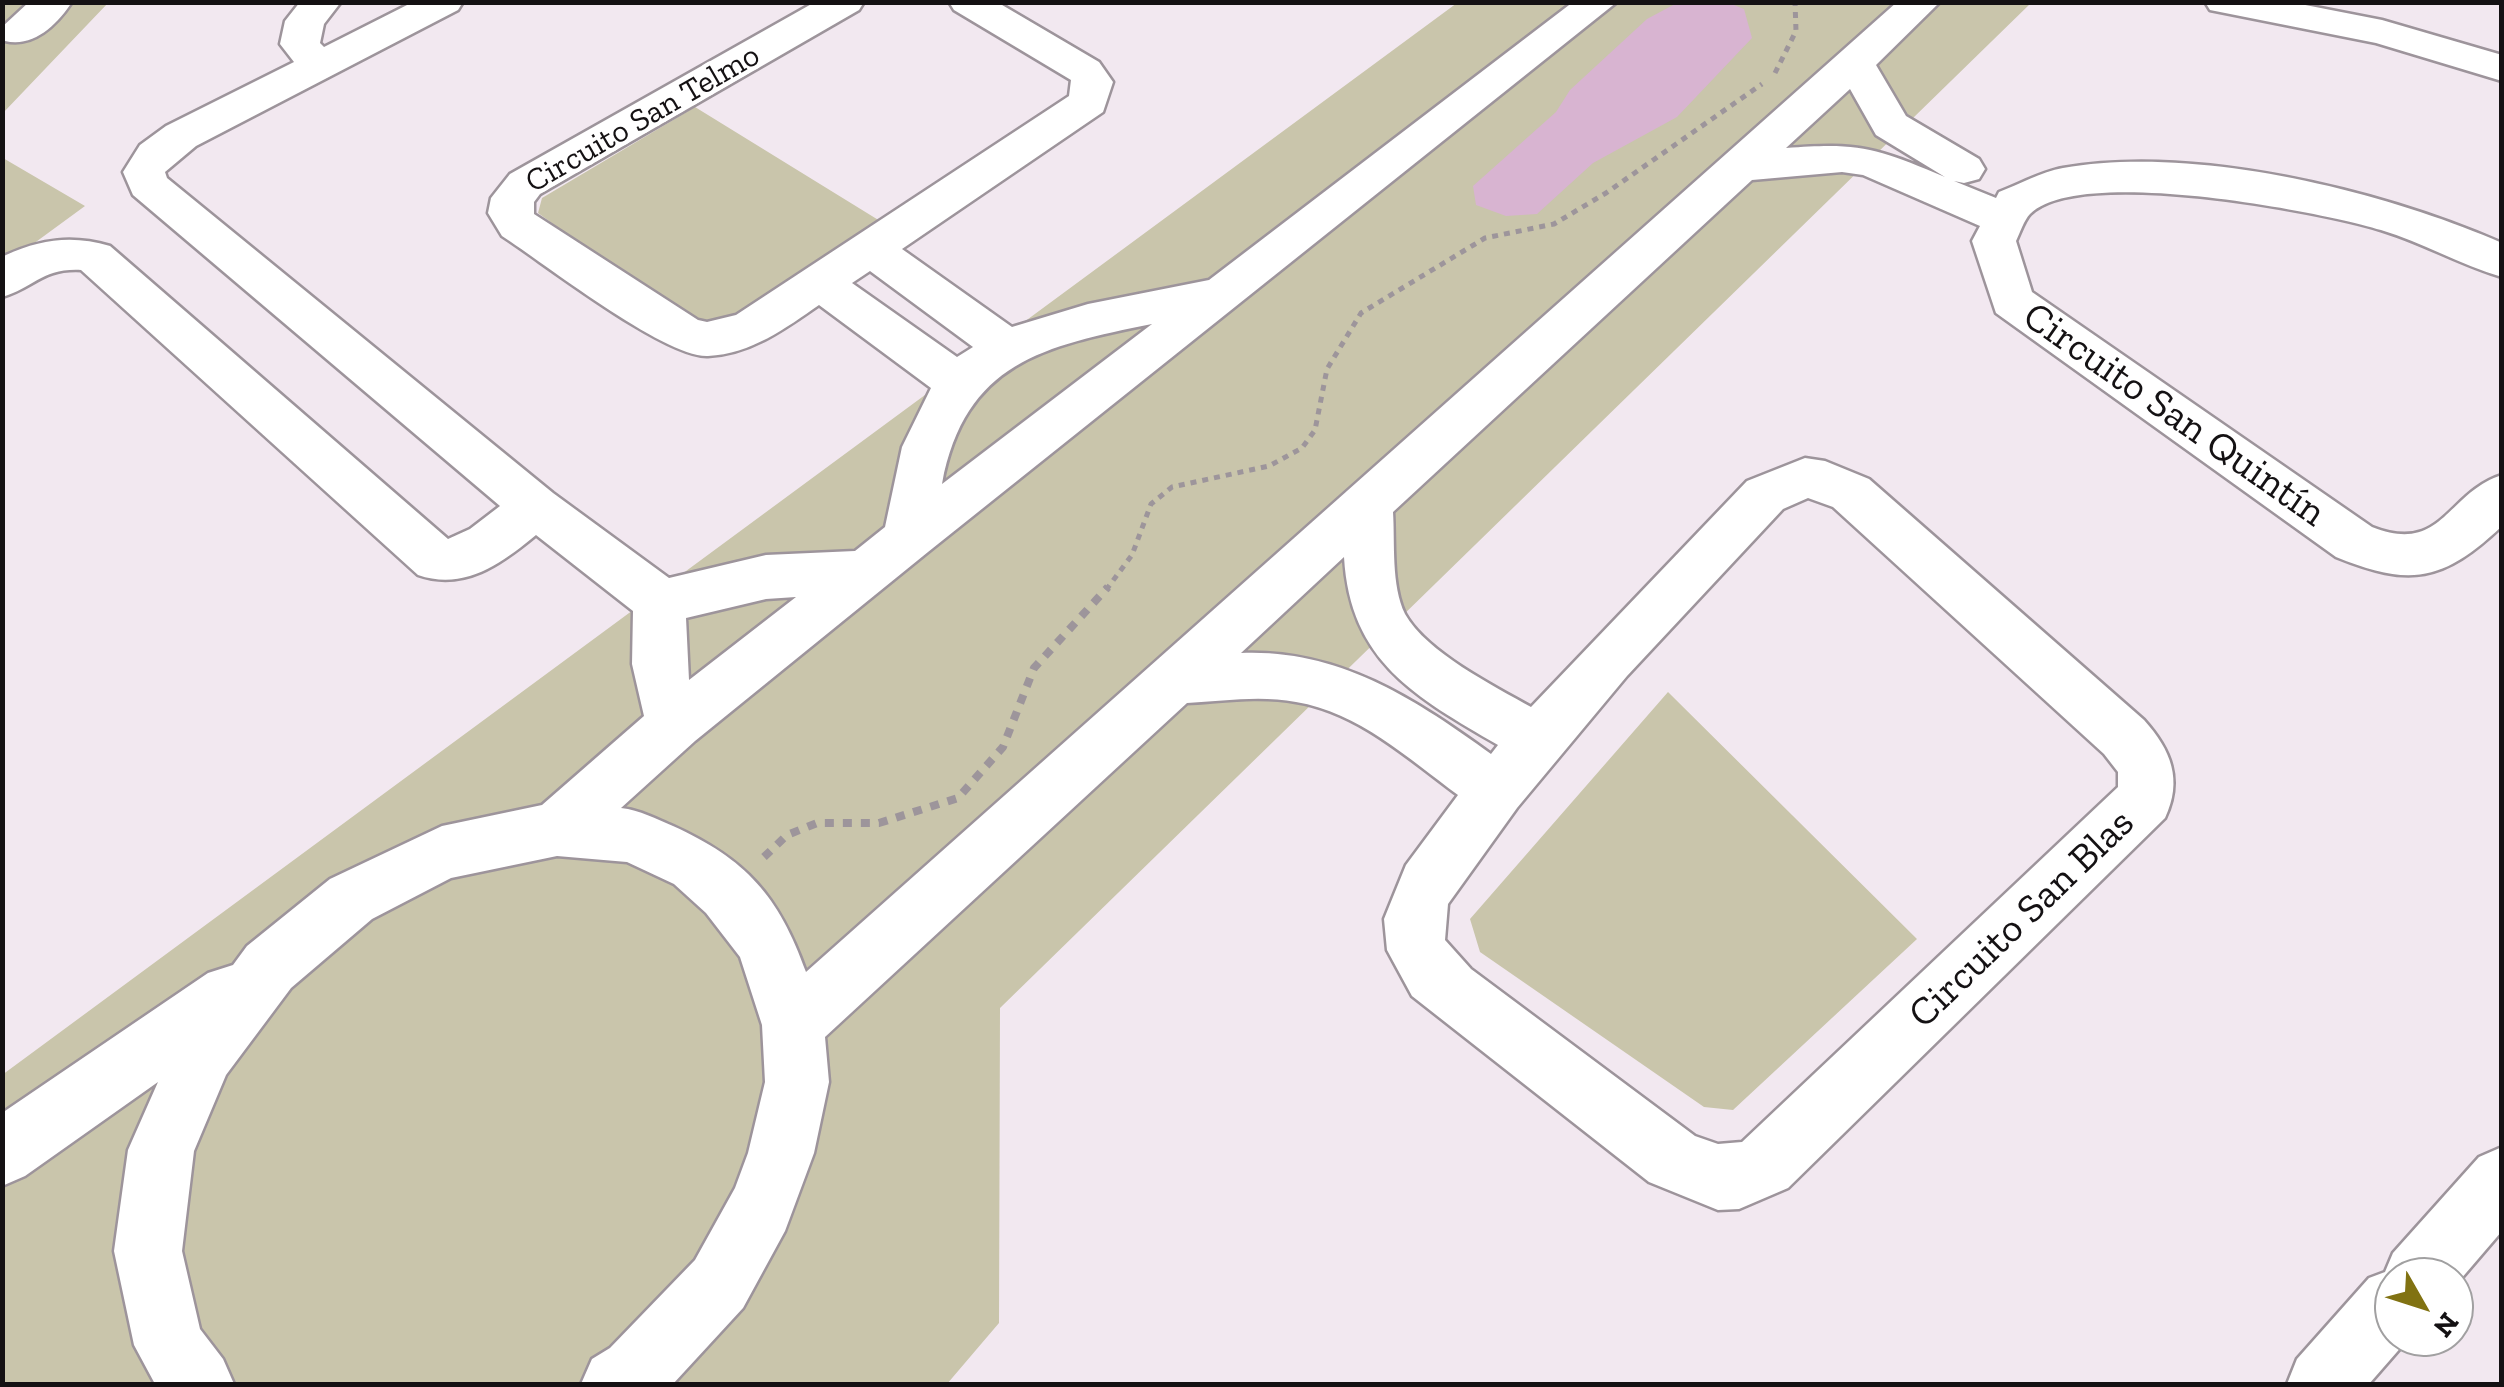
<!DOCTYPE html>
<meta charset="utf-8">
<style>
body{margin:0}
#map{position:relative;width:2504px;height:1387px;overflow:hidden;background:#f2e8f0;font-family:"Zilla Slab",serif}
canvas{display:block}
.frame{position:absolute;inset:0;border:5px solid #141113;pointer-events:none}
.north{position:absolute;left:2374px;top:1257px;width:100px;height:100px;box-sizing:border-box;background:#fff;border:2px solid #a1a0a1;border-radius:50%;rotate:129deg;font-size:28px;font-weight:700;line-height:40px;text-align:center;color:#141113}
.north::after{content:'';display:block;margin:auto;width:35px;height:45px;background:#817212;clip-path:polygon(50% 0,100% 100%,50% 72%,0 100%)}
</style>
<div id="map">
<canvas width="2504" height="1387"></canvas>
<div class="frame"></div>
<div class="north">N</div>
</div>
<script>
const ctx = document.querySelector('canvas').getContext('2d');
ctx.lineJoin = 'round';
function fillPath(path, color) {
  ctx.fillStyle = color;
  ctx.fill(path, 'evenodd');
}
function strokePath(path, color, width, dash) {
  ctx.strokeStyle = color;
  ctx.lineWidth = width;
  ctx.lineCap = dash ? 'butt' : 'round';
  ctx.setLineDash(dash || []);
  ctx.stroke(path);
}
function label(font, color, halo, rows, align = 'center') {
  ctx.font = font + ' "Zilla Slab",serif';
  ctx.lineWidth = 8;
  ctx.setLineDash([]);
  ctx.textBaseline = 'middle';
  ctx.strokeStyle = halo;
  ctx.fillStyle = color;
  for (const [text, x, y, turn = 0] of rows) {
    ctx.save();
    ctx.translate(x, y);
    ctx.rotate((+turn || 0) * Math.PI / 180);
    ctx.textAlign = isNaN(turn) ? turn : align;
    if (halo) ctx.strokeText(text, 0, 0);
    ctx.fillText(text, 0, 0);
    ctx.restore();
  }
}
fillPath(new Path2D(`
 M3,3H108L3,113Z
 M1457,3H2031L1000,1008L999,1323L947,1384H3L2,1075Z
 M695,107L880,221L746,319L695,327L538,213L542,198Z
 M3,158L85,206L3,266Z
 M1668,692L1917,939L1733,1110L1704,1107L1480,952L1470,919Z`), '#c9c5ab');
fillPath(new Path2D(`
 M1677,3H1729L1744,9L1752,38L1677,117L1593,163L1537,214L1506,216L1476,205L1473,186L1556,112L1570,90L1647,19Z`), '#d8b4d1');
const minor = new Path2D(`
 M29,2H72C57,25 33,48 5,41L2,27Z
 M300,2H341L324,24L320,43L324,47L413,2H463L458,10L196,146L165,172L167,178L553,493L669,578L766,555L855,551L885,527L902,447L931,388L819,305C786,328 751,354 708,356C665,358 544,263 502,236L488,213L491,198L510,174L815,2H864L859,10L540,194L534,202V214L698,320L707,322L736,315L1069,96L1071,80L954,10L949,2H997L1099,62L1113,82L1103,112L902,249L1012,327L1088,304L1209,280L1573,2H1617L928,552L695,741L621,808C640,810 656,819 673,826C746,859 779,896 806,972L1897,2H1940L1876,65L1906,116L1979,159L1985,169L1979,179L1964,183L1954,181L1996,198L1999,192C2020,184 2041,172 2063,168C2195,145 2380,190 2502,243V277C2460,265 2422,242 2381,230C2319,211 2078,165 2030,214C2024,220 2020,233 2016,241L2032,292L2372,527C2443,555 2446,493 2502,475V526C2443,582 2410,587 2336,557L1996,313L1972,241L1980,226L1863,175L1842,172L1752,180L1393,512C1395,543 1391,585 1405,614C1426,652 1494,686 1531,707L1747,481L1805,458L1825,461L1869,479L2144,720C2171,750 2183,780 2165,818L1788,1188L1739,1209L1718,1210L1649,1182L1412,996L1387,950L1384,919L1406,865L1458,795C1409,759 1358,712 1296,702C1260,695 1223,701 1187,703L825,1037L829,1082L814,1153L785,1231L743,1308L673,1384H581L592,1359L610,1348L695,1260L735,1188L748,1153L765,1082L762,1025L740,957L706,913L674,884L627,862L557,856L451,878L372,919L291,988L226,1075L194,1151L182,1251L200,1329L223,1359L234,1384H155L134,1345L114,1251L128,1150L158,1082L25,1176L2,1186V1113L208,973L233,965L247,946L330,879L442,826L542,805L644,716L632,664L633,611L536,535C501,564 464,591 418,575L81,270C42,268 34,288 2,297V257L6,255C41,239 73,235 110,246L448,539L470,529L500,506L133,195L123,172L140,145L166,126L294,62L280,44L285,21ZM1850,89L1876,135L1945,177C1877,148 1860,142 1786,148ZM870,271L973,347L957,357L852,283ZM1152,324L942,484C965,362 1044,346 1152,324ZM1808,498L1833,507L2104,754L2118,772V787L1742,1142L1718,1144L1695,1136L1471,969L1445,940L1448,904L1517,808L1627,676L1783,509ZM1344,557C1350,662 1416,697 1498,745L1491,754C1415,699 1339,649 1241,653ZM796,597L689,680L686,618L766,599Z
 M2205,2H2290L2382,20L2502,55V81L2376,43L2210,10Z
 M2502,1147V1231L2454,1287V1277H2394V1337H2410L2369,1384H2287L2297,1359L2369,1278L2385,1272L2393,1253L2479,1157Z`);
strokePath(minor, '#9d949b', 5);
strokePath(new Path2D(`
 M1775,73L1796,31L1795,2
 M1106,590L1132,555L1151,504L1172,487L1269,466L1302,448L1315,430L1327,369L1361,313L1485,238L1554,224L1606,193L1762,84`), '#9d959b', 5, [6, 6]);
strokePath(new Path2D(`
 M764,857L787,835L817,823H879L958,798L1003,747L1034,668L1108,587`), '#9d959b', 8, [9, 9]);
fillPath(minor, '#fff');
label('32px', '#141113', '#fff', [
 ["Circuito San Telmo",643,119,-30]
]);
label('40px', '#141113', '#fff', [
 ["Circuito San Quintín",2174,415,35],
 ["Circuito San Blas",2022,919,-44]
]);
</script>
